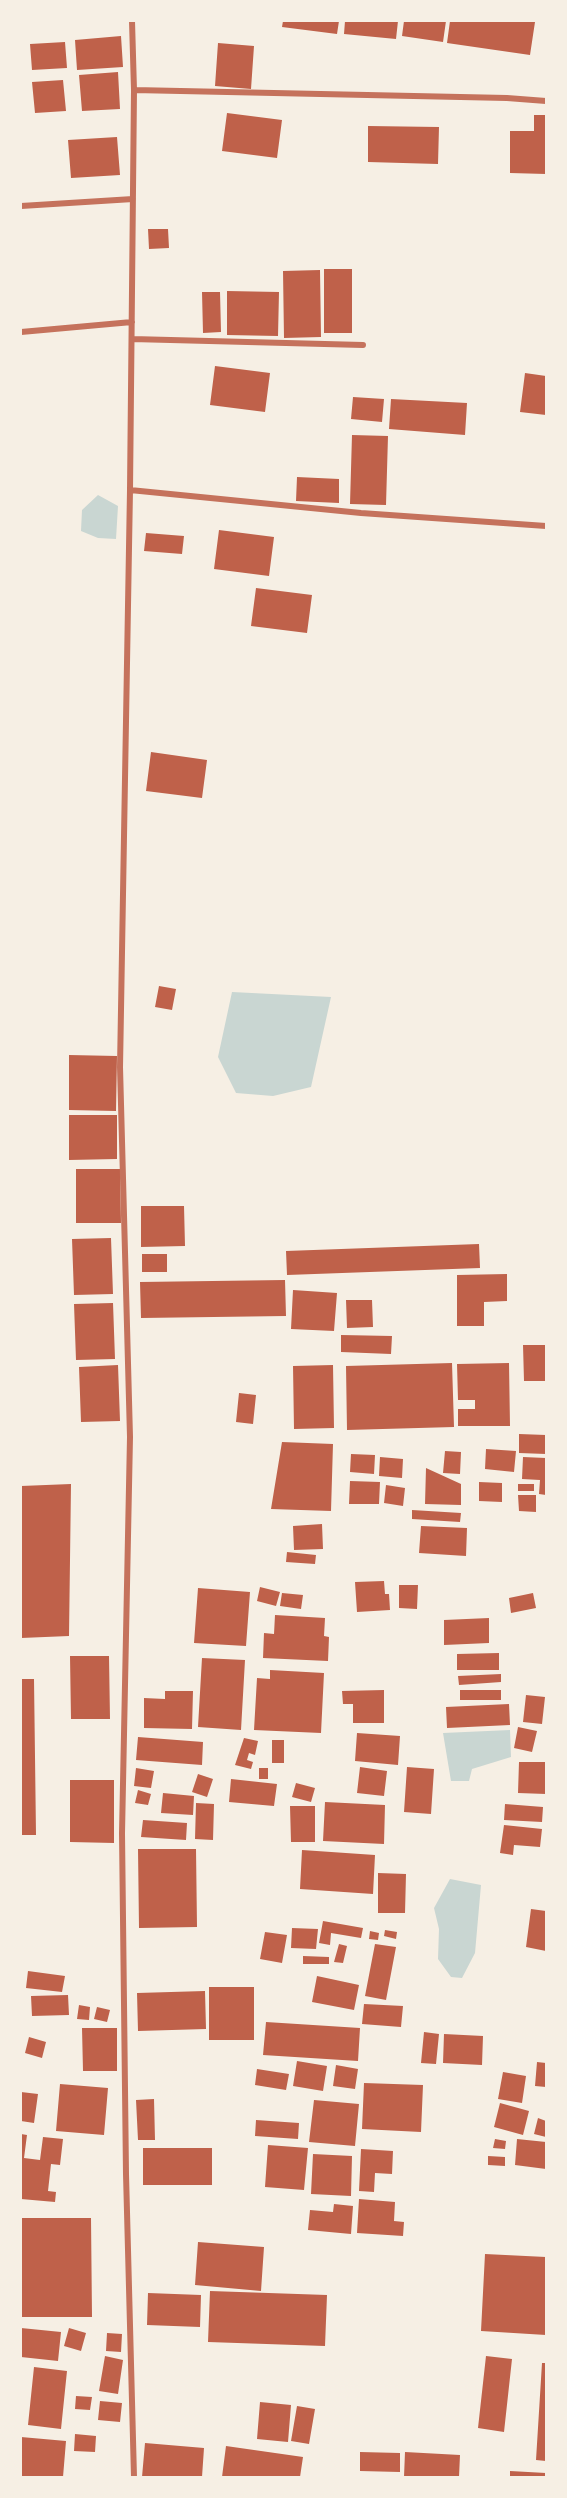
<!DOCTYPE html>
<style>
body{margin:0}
#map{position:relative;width:567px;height:2498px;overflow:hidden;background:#f6efe4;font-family:Barlow,sans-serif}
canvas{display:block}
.frame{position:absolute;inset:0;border:22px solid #f6efe4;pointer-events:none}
</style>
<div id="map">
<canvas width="567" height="2498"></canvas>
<div class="frame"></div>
</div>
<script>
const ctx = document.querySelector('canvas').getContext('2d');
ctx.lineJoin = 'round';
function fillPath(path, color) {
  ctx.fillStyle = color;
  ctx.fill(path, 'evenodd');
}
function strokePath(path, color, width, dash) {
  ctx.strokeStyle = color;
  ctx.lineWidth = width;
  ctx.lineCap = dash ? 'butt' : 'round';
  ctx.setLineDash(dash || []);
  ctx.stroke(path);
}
fillPath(new Path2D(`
 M98,495L118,506L116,539L98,538L81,531L82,510Z
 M232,992L331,997L311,1087L273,1096L236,1093L218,1057Z
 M510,1730L511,1757L472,1769L469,1781H451L443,1733Z
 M450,1879L481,1885L475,1953L462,1978L451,1977L438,1959L439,1929L434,1908Z`), '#c9d6d2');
fillPath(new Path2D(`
 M283,21H339L337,34L282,27Z
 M345,21H398L396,39L344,34Z
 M404,21H446L443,42L402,36Z
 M450,21L535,22L530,55L447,43Z
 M121,36L123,67L77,70L75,40Z
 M65,42L67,68L32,70L30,44Z
 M218,43L254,46L251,89L215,86Z
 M118,72L120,109L82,111L79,75Z
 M63,80L66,111L35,113L32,82Z
 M227,113L282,120L277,158L222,151Z
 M534,115H546V174L510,173V131H534Z
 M368,126L439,127L438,164L368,162Z
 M117,137L120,175L71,178L68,140Z
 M148,229H168L169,248L149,249Z
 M324,269H352V333H324Z
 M320,270L321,337L284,338L283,271Z
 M227,291L279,292L278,336L227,335Z
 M202,292H220L221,332L203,333Z
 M215,366L270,373L265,412L210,405Z
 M525,373L546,376V415L520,412Z
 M353,397L384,399L382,422L351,419Z
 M391,399L467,403L465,435L389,429Z
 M352,435L388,436L386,505L350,504Z
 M297,477L339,479V503L296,501Z
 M219,530L274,537L269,576L214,569Z
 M146,533L184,536L182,554L144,551Z
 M256,588L312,595L307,633L251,626Z
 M151,752L207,760L202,798L146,791Z
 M159,986L176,989L172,1010L155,1007Z
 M69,1055L117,1056L116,1111L69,1110Z
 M69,1115H117V1159L69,1160Z
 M76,1169H120L121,1223H76Z
 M141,1206H184L185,1246L141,1247Z
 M111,1238L113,1294L74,1295L72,1239Z
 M479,1244L480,1268L287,1275L286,1251Z
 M142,1254H167V1272H142Z
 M507,1274V1301L484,1302V1326H457V1275Z
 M285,1280L286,1316L141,1318L140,1282Z
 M293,1290L337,1293L334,1331L291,1329Z
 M346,1300H372L373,1327L347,1328Z
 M113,1303L115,1359L76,1360L74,1304Z
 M341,1335L392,1336L391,1354L341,1352Z
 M523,1345H546V1381H524Z
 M452,1363L454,1427L347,1430L346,1366Z
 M509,1363L510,1426H458V1409H475V1400H458L457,1364Z
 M118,1365L120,1421L81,1422L79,1367Z
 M333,1365L334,1428L294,1429L293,1366Z
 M239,1393L256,1395L253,1424L236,1422Z
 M519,1434L546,1435V1454L519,1453Z
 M282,1442L333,1444L331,1511L271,1509Z
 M486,1449L516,1451L514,1472L485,1469Z
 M445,1451L461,1452L460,1474L443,1473Z
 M351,1454L375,1455L374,1474L350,1472Z
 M380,1457L403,1459L402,1478L379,1476Z
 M523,1457L546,1458V1495L539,1494L540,1480L522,1479Z
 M426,1468L461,1484V1505L425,1504Z
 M350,1481L380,1482L379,1504H349Z
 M479,1482L502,1483V1502L479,1501Z
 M71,1484L69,1636L21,1638V1486Z
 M518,1484H534V1491H518Z
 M386,1485L405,1488L403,1506L384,1503Z
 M518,1495H536V1512L519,1511Z
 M412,1510L461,1513L460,1522L412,1519Z
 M322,1524L323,1549L294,1550L293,1526Z
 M421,1526L467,1528L466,1556L419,1553Z
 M287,1552L316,1555L315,1564L286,1562Z
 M384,1581L385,1594H389L390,1610L357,1612L355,1582Z
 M399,1585H418L417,1609L399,1608Z
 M260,1587L280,1592L276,1606L257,1601Z
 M198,1588L250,1592L246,1646L194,1643Z
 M282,1593L303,1595L301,1609L280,1606Z
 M533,1593L536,1608L511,1613L509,1598Z
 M275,1615L325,1618L324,1636L329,1637L328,1661L263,1658L264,1633L274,1634Z
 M489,1618V1643L444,1645V1620Z
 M499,1653V1670H457V1654Z
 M70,1656H109L110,1719H71Z
 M202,1658L245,1660L241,1730L198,1727Z
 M270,1670L324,1673L321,1733L254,1730L257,1678L270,1679Z
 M501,1674V1682L459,1685L458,1676Z
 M21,1679H34L36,1835H21Z
 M384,1690V1723H353V1704H343L342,1691Z
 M460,1690H501V1700H460Z
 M165,1691H193L192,1729L144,1728V1698L165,1699Z
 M526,1695L545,1697L542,1724L523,1722Z
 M509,1704L510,1725L447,1728L446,1707Z
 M518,1727L537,1731L532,1752L514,1748Z
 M357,1733L400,1736L398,1765L355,1761Z
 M138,1737L203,1742L202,1765L136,1760Z
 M244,1738L258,1741L255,1755L249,1753L247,1760L253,1762L251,1769L235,1765Z
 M272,1740H284V1763H272Z
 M519,1762H546V1794L518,1793Z
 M360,1767L387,1771L384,1796L357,1793Z
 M407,1767L434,1769L431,1814L404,1812Z
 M136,1768L154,1771L151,1788L134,1786Z
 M259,1768H268V1779H259Z
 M198,1774L213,1779L207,1797L192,1792Z
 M231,1779L277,1784L274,1806L229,1802Z
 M70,1780H114V1843L70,1842Z
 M296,1783L315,1788L311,1802L292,1797Z
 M138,1790L151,1794L148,1805L135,1803Z
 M163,1793L194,1796L193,1815L161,1813Z
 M325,1802L385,1805L384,1844L323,1841Z
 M196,1803L214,1804L213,1840L195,1839Z
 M505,1804L543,1807L542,1822L504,1820Z
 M290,1806H315V1842H291Z
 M143,1820L187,1823L186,1840L141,1837Z
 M504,1825L542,1829L540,1847L514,1845L513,1855L500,1853Z
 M138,1849H196L197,1927L139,1928Z
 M302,1850L375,1855L373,1894L300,1889Z
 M378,1873L406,1874L405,1913H378Z
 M531,1909L546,1911V1951L526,1947Z
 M323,1921L363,1928L361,1938L331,1933L330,1945L319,1943Z
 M292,1928L318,1929L316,1949L291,1948Z
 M385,1930L397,1932L396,1939L384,1936Z
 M370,1931L379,1933L378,1940L369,1939Z
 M265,1932L287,1935L282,1963L260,1959Z
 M339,1944L347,1946L343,1963L334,1962Z
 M375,1944L396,1947L386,2000L365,1996Z
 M303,1956L329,1957V1964H303Z
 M28,1971L65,1976L62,1992L26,1988Z
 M317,1976L359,1985L354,2010L312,2002Z
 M209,1987H254V2040H209Z
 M205,1991L206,2029L138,2031L137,1993Z
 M68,1995L69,2015L32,2016L31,1996Z
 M364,2004L403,2006L401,2027L362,2024Z
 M79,2005L90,2007L89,2020L77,2019Z
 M97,2007L110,2010L107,2022L94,2019Z
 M266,2022L360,2028L358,2061L263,2055Z
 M82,2028H117V2071H83Z
 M424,2032L439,2034L436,2064L421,2063Z
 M444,2034L483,2036L482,2065L443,2063Z
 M29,2037L46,2042L42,2058L25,2053Z
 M297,2061L327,2066L323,2091L293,2086Z
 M537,2062L546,2063V2087L535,2086Z
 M336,2065L358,2069L355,2089L333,2086Z
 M257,2069L289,2074L286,2090L255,2085Z
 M503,2072L526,2076L522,2103L498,2099Z
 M364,2083L423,2085L421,2132L362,2129Z
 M60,2084L108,2088L104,2135L56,2131Z
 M21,2092L38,2094L34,2123L21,2121Z
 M154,2099L155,2140H138L136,2100Z
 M314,2100L359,2104L355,2146L309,2142Z
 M500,2103L529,2111L523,2135L494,2127Z
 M538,2118L546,2121V2137L534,2134Z
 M256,2120L299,2123L298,2139L255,2136Z
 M21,2134L27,2135L24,2158L40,2160L43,2137L63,2139L60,2165L51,2164L48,2191L56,2192L55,2202L21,2199Z
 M495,2139L506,2141L505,2149L493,2148Z
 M517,2139L546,2142V2169L515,2165Z
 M268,2145L308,2148L304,2190L265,2187Z
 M143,2148H212V2185H143Z
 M361,2149L393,2151L392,2174L375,2173L374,2192L359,2191Z
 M313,2154L352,2156L351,2196L311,2194Z
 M488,2156L505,2157V2166L488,2165Z
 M359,2199L395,2202L394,2221L404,2222L403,2236L357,2233Z
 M334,2204L353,2206L351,2234L308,2230L310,2210L333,2212Z
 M21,2218H91L92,2317H21Z
 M198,2242L264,2247L261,2291L195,2285Z
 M485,2254L546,2257V2335L481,2331Z
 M210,2291L327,2295L325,2346L208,2342Z
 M148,2293L201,2295L200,2327L147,2325Z
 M21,2328L61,2332L58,2361L21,2357Z
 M69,2328L86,2333L81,2351L64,2346Z
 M107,2333L122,2334L121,2352L106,2351Z
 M105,2356L123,2360L118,2394L99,2391Z
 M486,2356L512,2359L504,2432L478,2428Z
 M542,2363H546V2461L536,2460Z
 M34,2367L67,2371L61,2429L28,2425Z
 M76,2396L92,2397L90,2410L75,2409Z
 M100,2401L122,2403L120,2422L98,2420Z
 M260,2402L291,2405L288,2442L257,2439Z
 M297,2406L315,2409L309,2444L291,2441Z
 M75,2434L96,2436L95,2452L74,2451Z
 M21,2437L66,2441L63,2477H21Z
 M145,2443L204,2448L202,2477H142Z
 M226,2446L303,2457L300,2477H222Z
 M360,2452L400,2453V2472L360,2471Z
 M405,2452L460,2455L459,2477H404Z
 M510,2471L546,2473V2477H510Z`), '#bf614a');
strokePath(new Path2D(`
 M132,21L134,90
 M21,206L133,199
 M21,332L132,322
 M132,339L363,345
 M130,490L361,513L546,526
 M134,2477L126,2174L122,1833L130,1437L120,1067L130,490L134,90L507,98L546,101`), '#c5725c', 6);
</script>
